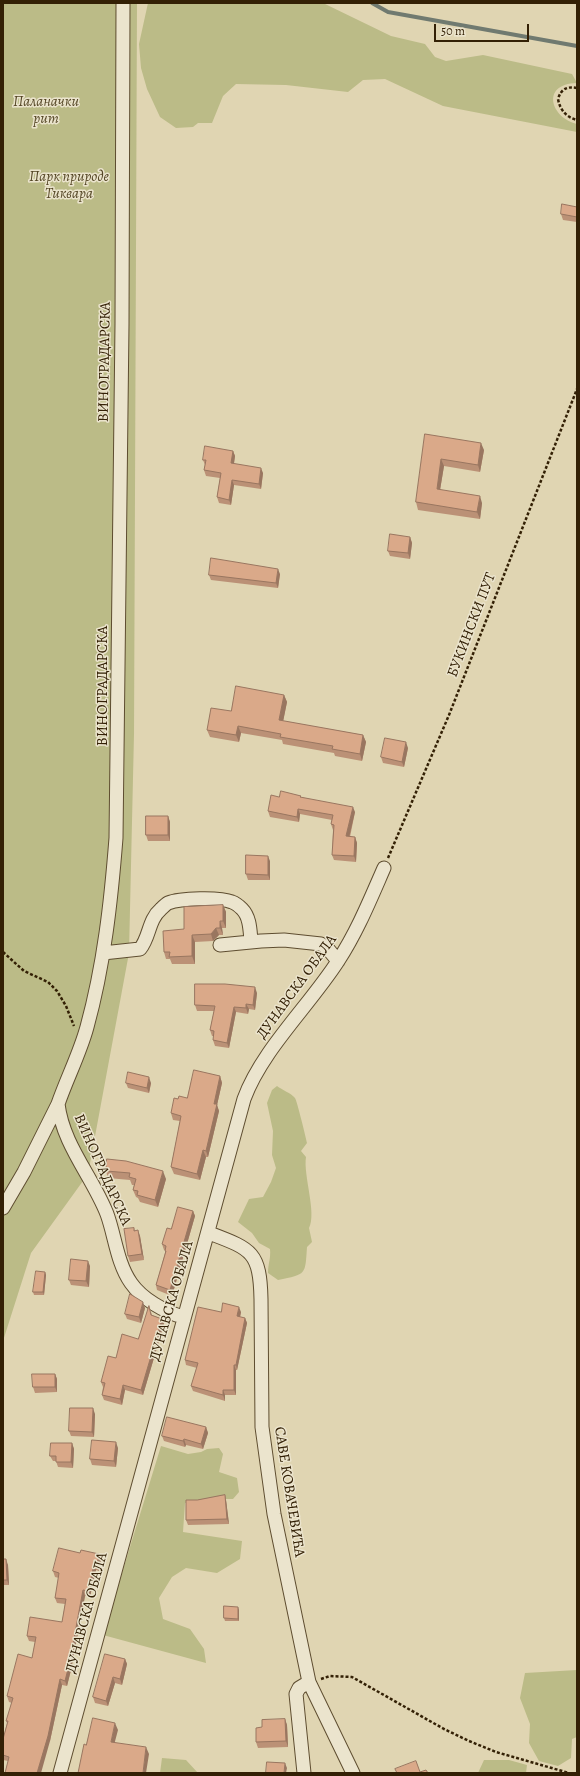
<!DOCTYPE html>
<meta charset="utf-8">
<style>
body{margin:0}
#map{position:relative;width:580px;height:1776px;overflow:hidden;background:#e0d5b2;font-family:Alegreya,serif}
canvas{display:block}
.frame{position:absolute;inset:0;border:4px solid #332005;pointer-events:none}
.scale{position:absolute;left:434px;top:24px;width:95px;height:18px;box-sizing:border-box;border:2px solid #332005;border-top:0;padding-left:5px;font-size:12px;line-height:14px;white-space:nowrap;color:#332005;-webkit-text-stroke:3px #ebe4cd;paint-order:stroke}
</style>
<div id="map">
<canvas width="580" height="1776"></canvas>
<div class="frame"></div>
<div class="scale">50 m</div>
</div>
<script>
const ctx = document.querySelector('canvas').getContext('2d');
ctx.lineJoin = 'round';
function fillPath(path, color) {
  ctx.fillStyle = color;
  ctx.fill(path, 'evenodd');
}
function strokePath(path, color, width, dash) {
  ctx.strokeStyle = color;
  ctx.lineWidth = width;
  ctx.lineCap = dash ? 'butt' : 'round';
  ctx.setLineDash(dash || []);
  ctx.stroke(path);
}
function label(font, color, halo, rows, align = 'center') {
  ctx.font = font + ' Alegreya,serif';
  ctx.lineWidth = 3;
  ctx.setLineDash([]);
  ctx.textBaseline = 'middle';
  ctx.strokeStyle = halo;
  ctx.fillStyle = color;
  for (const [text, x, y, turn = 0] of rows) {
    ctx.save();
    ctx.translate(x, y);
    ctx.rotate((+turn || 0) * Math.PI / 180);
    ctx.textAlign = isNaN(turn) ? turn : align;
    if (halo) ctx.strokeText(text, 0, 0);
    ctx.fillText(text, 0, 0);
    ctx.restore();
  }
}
fillPath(new Path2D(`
 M3,3H137L134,734L129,953L88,1174L31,1253L3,1341Z
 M148,3H323L391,36L425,44L435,57L446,61L483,55L572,74L577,83C540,84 551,118 577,124V132L443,106L385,79L363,80L348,92L286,85L236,84L223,96L212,123H198L193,127L176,128L160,117L147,89L141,68L139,44Z
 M277,1086C282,1090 291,1093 295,1098C297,1101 306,1138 307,1143L301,1151L306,1157C303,1175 317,1213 309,1228L312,1242L307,1247C305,1275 307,1274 278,1280L268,1273C268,1264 271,1258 270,1249L259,1243L252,1233L238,1222L249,1199L263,1197L271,1182L276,1168L272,1155L273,1131L267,1103L272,1090Z
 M161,1446L188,1454L201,1452L207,1449L219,1448L223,1454L219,1472L237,1478L239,1492L233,1499H216L185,1503L183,1532L242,1541L240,1559L217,1573L186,1568L172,1577L159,1598L163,1619L190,1629L204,1649L206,1663L103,1635Z
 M577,1670V1737L572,1739L571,1758L558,1766L539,1761L529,1743L530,1724L520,1698L525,1673Z
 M162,1758L186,1760L198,1773H160Z
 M484,1760H509L527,1765L526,1773H478Z`), '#bbbb87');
strokePath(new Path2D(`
 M372,3L388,12L577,46`), '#707a70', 4);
const street = new Path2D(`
 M123,3L122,324L116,838C111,902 104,965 87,1027C80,1053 67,1078 58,1104C63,1145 92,1176 107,1214C115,1236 117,1263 131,1283C142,1299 165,1312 183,1317
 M220,945L261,941L284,940L321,944L328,949L338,961
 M103,953L140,949C150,937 148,920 161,909C163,907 166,904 168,903C180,898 220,897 232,902C235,903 240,907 242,909C250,917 250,930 251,941
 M3,1208L24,1172L58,1104
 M209,1233C251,1249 260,1251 261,1299L262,1427L274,1514L309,1682L353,1773
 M60,1773L244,1099C262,1050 309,1006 338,961C357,932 370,900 384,868
 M304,1773L296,1694L299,1688L309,1682`);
strokePath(street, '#5e4d30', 15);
strokePath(new Path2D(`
 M577,88C567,86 561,89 558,99C560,110 566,117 577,120
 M388,858L449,715L577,389
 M3,952L24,971L48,982L57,991L66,1006L74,1026
 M321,1679L330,1676L352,1677L444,1729L469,1741L496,1752L569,1773`), '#332005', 2.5, [3, 2]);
strokePath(street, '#ebe4cd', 13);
fillPath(new Path2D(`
 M577,207V222L563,220L561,214Z
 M425,434L484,450L480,472L444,466L440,490L482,503L480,519L418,510L416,502Z
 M233,451L235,456L234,464L263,473L261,489L234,485L231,505L219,503L217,497L220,478L206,476L204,470L205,465L203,460Z
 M410,537L412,543L410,559L390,556L388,551Z
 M280,574L278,588L211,580L209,575Z
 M284,695L287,702L283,721L363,735L366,742L362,761L335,756L334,753L283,744L282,740L241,733L239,742L210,737L207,730L231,711Z
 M408,748L404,767L383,763L381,757Z
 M301,796V797L355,812L350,837H355L357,843L356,862L334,860L332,855L333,830L331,824L332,820L300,814L299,822L270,817L268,811L279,797Z
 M168,816L170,822V841H148L146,835Z
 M270,861V880H248L246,874Z
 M223,905L226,912V928H222L223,935H219L213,941L195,942V964H172L170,959H166L164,952L184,929Z
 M257,993L255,1010L249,1009L248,1014L236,1012L229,1048L215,1046L213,1040L214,1036H212L210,1030L214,1011H197L195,1005Z
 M220,1076L222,1083L217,1105L219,1111L208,1157H206L200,1180L174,1174L171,1167L180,1121L173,1120L171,1113L178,1099L187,1098Z
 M126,1083H151L149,1093L128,1088Z
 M107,1159L166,1179L158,1207L140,1202L138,1198L136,1197L133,1190L134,1185H132L130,1180L108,1178L106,1171Z
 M193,1211L195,1216L172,1296L157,1290L156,1285L165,1253V1250H164L162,1244L171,1229Z
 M134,1228L135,1231L140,1236L144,1260L130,1262L128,1256Z
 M90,1266L89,1287L71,1285L69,1280Z
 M45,1272L46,1275L44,1295H34L33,1292Z
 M145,1308L141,1323L127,1319L125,1314Z
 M151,1312L152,1315L162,1319L164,1324L143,1395L125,1390L122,1405L104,1400L102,1395L103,1387L101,1382L116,1358L138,1339Z
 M221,1312H241L240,1317L245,1318L247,1323L237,1370H236V1395H225V1401L193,1391L191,1386L197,1368L186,1365L185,1360Z
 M55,1374L57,1379V1392L35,1393L33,1387Z
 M95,1414L94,1437L71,1436L69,1431Z
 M206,1427L208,1433L203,1449L186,1445L185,1447L164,1441L162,1436Z
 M72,1443L74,1449L73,1468L58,1467L56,1461H53L50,1456Z
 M118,1448L116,1467L92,1465L90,1459Z
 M225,1495L226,1500L229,1524L188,1525L186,1520L197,1500Z
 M3,1559L8,1565L9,1585H3Z
 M101,1559L99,1571L96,1570L90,1597L85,1596L71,1670L67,1686L62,1685L50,1741L8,1761L3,1760V1739L7,1723L6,1721L12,1703L9,1702L7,1696L32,1658L35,1642L29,1641L27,1636L62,1622L65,1604L57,1603L55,1598L59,1578L55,1577L53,1571Z
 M239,1610V1621H225L224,1618Z
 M125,1659L127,1664L122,1685L115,1683L108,1706L95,1703L93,1697Z
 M285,1719L287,1725L288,1747L258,1748L256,1742Z`), '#bb9176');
fillPath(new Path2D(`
 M481,443L484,450L480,472L478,465Z
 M233,451L235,456L233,469L231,463Z
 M441,459L444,466L439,496L437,489Z
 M261,468L263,473L261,489L259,484Z
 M232,480L234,485L231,505L229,500Z
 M480,496L482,503L480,519L477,512Z
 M410,537L412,543L410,559L408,553Z
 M278,569L280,574L278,588L276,583Z
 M284,695L287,702L282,727L279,720Z
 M238,726L241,733L239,742L236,735Z
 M363,735L366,742L362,761L360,754Z
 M406,742L408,748L404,767L402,762Z
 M353,807L355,812L348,842L346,836Z
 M298,809L300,814L299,822L297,817Z
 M168,816L170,822V841L168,835Z
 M355,837L357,843L356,862L354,856Z
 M268,856L270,861V880L268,875Z
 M223,905L226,912V928L223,921Z
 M220,921L222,928L223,935L220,928Z
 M216,928L219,935L213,941L211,934Z
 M192,935L195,942V964L192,956Z
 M255,987L257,993L255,1010L253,1005Z
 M246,1004L249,1009L248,1014L246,1008Z
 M234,1007L236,1012L229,1048L227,1043Z
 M220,1076L222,1083L217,1105L219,1111L208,1157L206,1151L214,1104Z
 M149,1077L151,1083L149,1093L147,1088Z
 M203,1150L206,1157L200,1180L197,1174Z
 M163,1171L166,1179L158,1207L155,1200Z
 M193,1211L195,1216L172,1296L170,1290Z
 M138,1230L140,1236L144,1260L142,1254Z
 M88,1261L90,1266L89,1287L86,1281Z
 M45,1272L46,1275L44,1295L43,1292Z
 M143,1302L145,1308L141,1323L139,1317Z
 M239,1307L241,1312L239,1322L237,1316Z
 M245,1318L247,1323L237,1370L236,1365Z
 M162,1319L164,1324L143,1395L141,1390Z
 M234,1365L236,1370V1395L234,1390Z
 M55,1374L57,1379V1392L55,1387Z
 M123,1385L125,1390L122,1405L120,1399Z
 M223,1390L225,1395V1401L223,1395Z
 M93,1408L95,1414L94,1437L92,1432Z
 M206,1427L208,1433L203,1449L201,1444Z
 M184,1439L186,1445L185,1447L183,1441Z
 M116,1442L118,1448L116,1467L114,1461Z
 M72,1443L74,1449L73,1468L71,1462Z
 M225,1495L226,1500L229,1524L227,1519Z
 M99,1554L101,1559L99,1571L97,1565Z
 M6,1559L8,1565L9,1585L7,1580Z
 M94,1565L96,1570L90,1597L88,1591Z
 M83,1590L85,1596L71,1670L67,1686L65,1681Z
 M238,1607L239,1610V1621L238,1619Z
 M125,1659L127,1664L122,1685L120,1679Z
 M113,1677L115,1683L108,1706L106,1701Z
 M60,1679L62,1685L50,1741L41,1773H37Z
 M285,1719L287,1725L288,1747L286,1741Z
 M115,1723L118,1730L113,1749L111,1742Z
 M146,1747L149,1754L146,1773H143Z
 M285,1763L287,1768L286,1773H284Z`), '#997660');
const building = new Path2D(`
 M562,204L577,207V217L561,214Z
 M425,434L481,443L478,465L441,459L437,489L480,496L477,512L416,502Z
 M205,446L233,451L231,463L261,468L259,484L232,480L229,500L217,497L221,473L204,470L206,460H203Z
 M390,534L410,537L408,553L388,551Z
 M211,558L278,569L276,583L209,575Z
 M236,686L284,695L279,720L363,735L360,754L332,749L333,746L280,737L281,734L238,726L236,735L207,730L211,708L231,711Z
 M385,738L406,742L402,762L381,757Z
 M281,791L301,796L300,797L353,807L346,836L355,837L354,856L332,855L334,825L331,824L333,815L298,809L297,817L268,811L271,795L279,797Z
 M146,816H168V835H146Z
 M246,855L268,856V875L246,874Z
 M223,905V921H220V928H216L211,934L192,935V956L169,957L170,952H164L163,931L184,929V907Z
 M195,984H225L255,987L253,1005L246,1004V1008L234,1007L227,1043L213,1040L214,1031L210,1030L215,1006L195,1005Z
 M194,1070L220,1076L214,1104H217L206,1151L203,1150L197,1174L171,1167L181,1116L171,1113L174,1098L178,1099L179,1096L187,1098Z
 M128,1072L149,1077L147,1088L126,1083Z
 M107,1159L126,1161L163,1171L155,1200L137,1195L138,1191L133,1190L136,1179L129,1177L130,1173L106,1171Z
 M178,1207L193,1211L170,1290L156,1285L166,1251H165L166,1246L162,1244L167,1228L171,1229Z
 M134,1228V1231L138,1230L142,1254L128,1256L124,1229Z
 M71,1259L88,1261L86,1281L69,1280Z
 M36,1271L45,1272L43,1292H33Z
 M130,1294L143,1302L139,1317L125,1314Z
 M223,1303L239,1307L237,1316L245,1318L236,1365H234V1390H223V1395L191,1386L198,1363L185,1360L198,1307L221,1312Z
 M149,1306L151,1315L162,1319L141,1390L123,1385L120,1399L102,1395L105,1383L101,1382L108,1356L116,1358L122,1334L138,1339Z
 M32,1374H55V1387H33Z
 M70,1408H93L92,1432L69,1431Z
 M167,1417L206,1427L201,1444L184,1439L183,1441L162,1436Z
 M92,1440L116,1442L114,1461L90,1459Z
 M51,1443H72L71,1462H56V1456H50Z
 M225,1495L227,1519L186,1520V1500H197Z
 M59,1548L80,1553L81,1550L99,1554L97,1565H94L88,1591L83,1590L69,1665L65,1681L60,1679L48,1736L37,1773H5L9,1757L3,1755V1739L8,1721H6L13,1698L7,1696L18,1654L32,1658L36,1637L27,1636L30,1617L62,1622L66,1599L55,1598L59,1573L53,1571Z
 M3,1559H6L7,1580H3Z
 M224,1606L238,1607V1619L224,1618Z
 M105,1654L125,1659L120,1679L113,1677L106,1701L93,1697Z
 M93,1718L115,1723L111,1742L146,1747L143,1773H78L84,1744L86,1745Z
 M285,1719L286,1741L256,1742V1728L262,1727V1720Z
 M416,1761L420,1772L426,1770L428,1773H397L395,1769Z
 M267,1762L285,1763L284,1773H266Z`);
fillPath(building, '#daa989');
strokePath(building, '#997660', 1);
label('italic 15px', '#554726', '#ebe4cd', [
 ["Паланачки",46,102],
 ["рит",46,119],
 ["Парк природе",69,177],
 ["Тиквара",69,194]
]);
label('15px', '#332005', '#ebe4cd', [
 ["ВИНОГРАДАРСКА",105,362,-89],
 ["БУКИНСКИ ПУТ",472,625,-69],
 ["ВИНОГРАДАРСКА",103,686,-90],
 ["ДУНАВСКА ОБАЛА",297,987,-54],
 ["ВИНОГРАДАРСКА",102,1170,66],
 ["ДУНАВСКА ОБАЛА",172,1301,-74],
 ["САВЕ КОВАЧЕВИЋА",289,1492,81],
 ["ДУНАВСКА ОБАЛА",87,1613,-75]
]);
</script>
